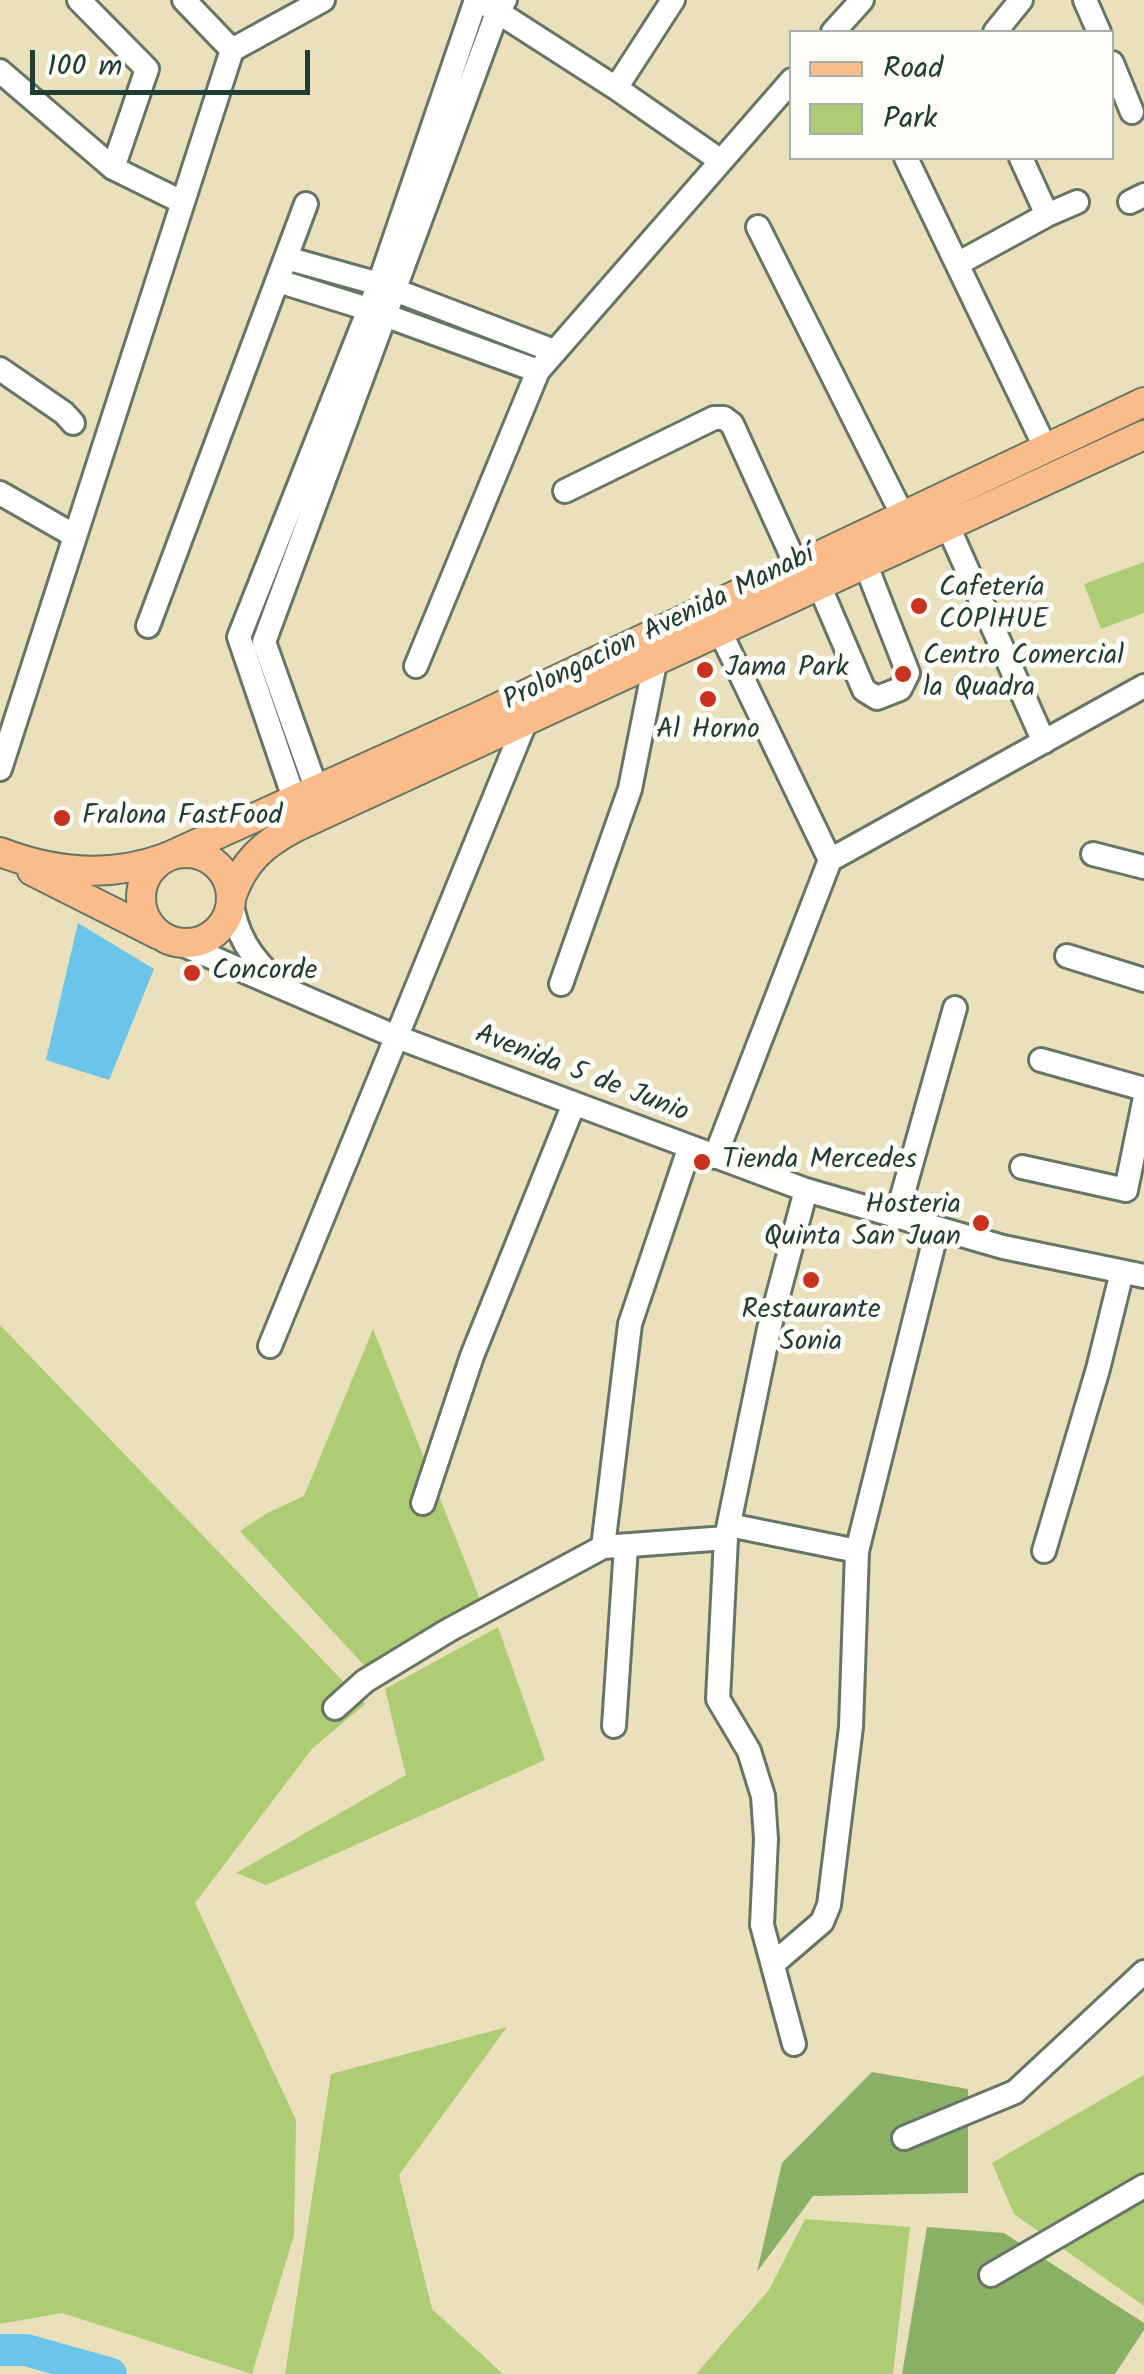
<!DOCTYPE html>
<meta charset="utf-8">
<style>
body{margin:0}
#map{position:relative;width:1144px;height:2374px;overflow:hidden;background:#eae0bc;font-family:Kalam,sans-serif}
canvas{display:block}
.legend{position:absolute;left:789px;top:30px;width:325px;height:130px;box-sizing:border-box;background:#fdfcf7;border:2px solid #a4b0a9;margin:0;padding:12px 18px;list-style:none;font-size:30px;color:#1f3d34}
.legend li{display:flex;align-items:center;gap:20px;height:50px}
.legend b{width:50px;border:2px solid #a4b0a9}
.scale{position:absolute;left:30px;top:50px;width:280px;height:45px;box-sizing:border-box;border:5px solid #1f3d34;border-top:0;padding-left:12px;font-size:30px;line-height:35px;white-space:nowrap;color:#1f3d34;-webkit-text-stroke:8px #fdfcf7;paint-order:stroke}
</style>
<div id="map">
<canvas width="1144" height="2374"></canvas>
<ul class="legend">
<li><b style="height:12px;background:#f9bc8a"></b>Road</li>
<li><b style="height:28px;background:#aecc73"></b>Park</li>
</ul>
<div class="scale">100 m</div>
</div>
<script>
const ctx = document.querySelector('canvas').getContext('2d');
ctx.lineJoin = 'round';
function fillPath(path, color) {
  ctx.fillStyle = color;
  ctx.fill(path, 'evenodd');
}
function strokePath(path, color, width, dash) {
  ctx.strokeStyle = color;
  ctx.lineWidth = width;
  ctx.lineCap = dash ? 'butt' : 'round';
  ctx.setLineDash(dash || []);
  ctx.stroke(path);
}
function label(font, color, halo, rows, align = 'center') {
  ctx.font = font + ' Kalam,sans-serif';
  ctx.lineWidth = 10;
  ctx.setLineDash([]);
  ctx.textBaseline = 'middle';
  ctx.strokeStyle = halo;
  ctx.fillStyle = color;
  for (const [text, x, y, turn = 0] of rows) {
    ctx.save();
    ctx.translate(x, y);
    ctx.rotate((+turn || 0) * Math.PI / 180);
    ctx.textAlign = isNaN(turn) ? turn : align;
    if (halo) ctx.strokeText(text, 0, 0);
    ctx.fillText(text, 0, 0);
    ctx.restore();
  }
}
fillPath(new Path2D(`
 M1144,562V613L1101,629L1084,584Z
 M0,1325L365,1704L312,1749L195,1903L296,2120L294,2235L252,2374L62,2313L0,2324Z
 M373,1329L481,1602L373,1675L240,1531L267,1513L304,1496Z
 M498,1627L545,1760L266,1885L236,1873L406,1775L385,1689Z
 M507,2027L399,2175L432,2309L503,2374H285L331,2074Z
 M1144,2075V2306L1014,2214L992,2163Z
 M805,2219L910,2227L893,2374H696L769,2290Z`), '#aecc73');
fillPath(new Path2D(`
 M872,2072L968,2089V2193L813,2196L757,2272L782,2163Z
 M927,2227L1004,2233L1144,2323V2330L1115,2374H902Z`), '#8ab065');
fillPath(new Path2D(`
 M78,923L154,969L109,1080L46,1060Z`), '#6bc4e9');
strokePath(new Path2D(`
 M0,2350H26L111,2374`), '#6bc4e9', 32);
const minor = new Path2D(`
 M79,0L147,69L113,168
 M184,0L232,50
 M1085,0L1099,32
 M487,5L616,88L721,161
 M833,32L862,0
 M995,32L1021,0
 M1112,63L1132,112
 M0,71L113,168L182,202
 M616,88L673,0
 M906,158L1046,449
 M1130,202L1144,195
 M1047,215L1077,202
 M758,227L911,532
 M286,258L379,284L554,351
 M959,263L1047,215L1021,158
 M278,281L368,309L538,371
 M0,369L64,413L73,423
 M565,491L714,418H724L732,424L796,565
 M0,493L75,536
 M942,513L1044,742
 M819,585L864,690L877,698L900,689L908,673L865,563
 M714,619L830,860
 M148,626L306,204
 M416,666L538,371L792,80
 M0,769L232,50L323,0
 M321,802L264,642L498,10L505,0
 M299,813L239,637L379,284L476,0
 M1093,854L1144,867
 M231,898C235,934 251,958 278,982
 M174,941L394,1036L806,1190L1003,1247L1144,1276
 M1067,956L1144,980
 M561,984L630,789L655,663L651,649
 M1041,1060L1144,1089
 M715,1157L830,860L1144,686
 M1022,1167L1126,1190L1144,1102
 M896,1218L955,1008
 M270,1346L525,723
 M423,1503L472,1356L573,1106
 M729,1525L857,1551
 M603,1547L630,1324L689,1149
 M1044,1551L1098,1369L1122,1272
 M335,1708L365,1681L449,1630L603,1547L726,1538
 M614,1726L626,1547
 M773,1964L822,1922L829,1905L851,1727L857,1551L937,1230
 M794,2044L762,1925L766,1839L763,1796L749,1751L718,1699L726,1538L769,1329L806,1190
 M904,2138L1015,2092L1144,1972
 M991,2275L1144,2186`);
const major = new Path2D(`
 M0,852C54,873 110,878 165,858L482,715L1144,402
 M141 898a45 45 0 1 1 90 0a45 45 0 1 1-90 0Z
 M32,871L159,935
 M231,898C243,862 263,844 296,827L1144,435`);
strokePath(minor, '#667664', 28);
strokePath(major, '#667664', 32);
strokePath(minor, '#fff', 22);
strokePath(major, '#f9bc8a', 28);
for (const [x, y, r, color] of [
 [919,606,10,"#c8321e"],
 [705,670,10,"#c8321e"],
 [903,674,10,"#c8321e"],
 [708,699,10,"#c8321e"],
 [62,818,10,"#c8321e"],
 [192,973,10,"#c8321e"],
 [702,1162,10,"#c8321e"],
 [981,1223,10,"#c8321e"],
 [811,1280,10,"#c8321e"]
]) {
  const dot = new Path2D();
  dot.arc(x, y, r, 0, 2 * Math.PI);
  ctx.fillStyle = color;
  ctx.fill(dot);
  strokePath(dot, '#fdfcf7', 4);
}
label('28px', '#1f3d34', '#fdfcf7', [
 ["Cafetería",939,590],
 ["COPIHUE",939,622],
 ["Centro Comercial",923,658],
 ["la Quadra",923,690],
 ["Jama Park",725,670],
 ["Al Horno",708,732,"center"],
 ["Fralona FastFood",82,818],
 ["Concorde",212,973],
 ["Tienda Mercedes",722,1162],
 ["Hosteria",961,1207,"right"],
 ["Quinta San Juan",961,1239,"right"],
 ["Restaurante",811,1312,"center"],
 ["Sonia",811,1344,"center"]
], 'left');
label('28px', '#1f3d34', '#fdfcf7', [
 ["Prolongacion Avenida Manabí",660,630,-26],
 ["Avenida 5 de Junio",581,1076,21]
]);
</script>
